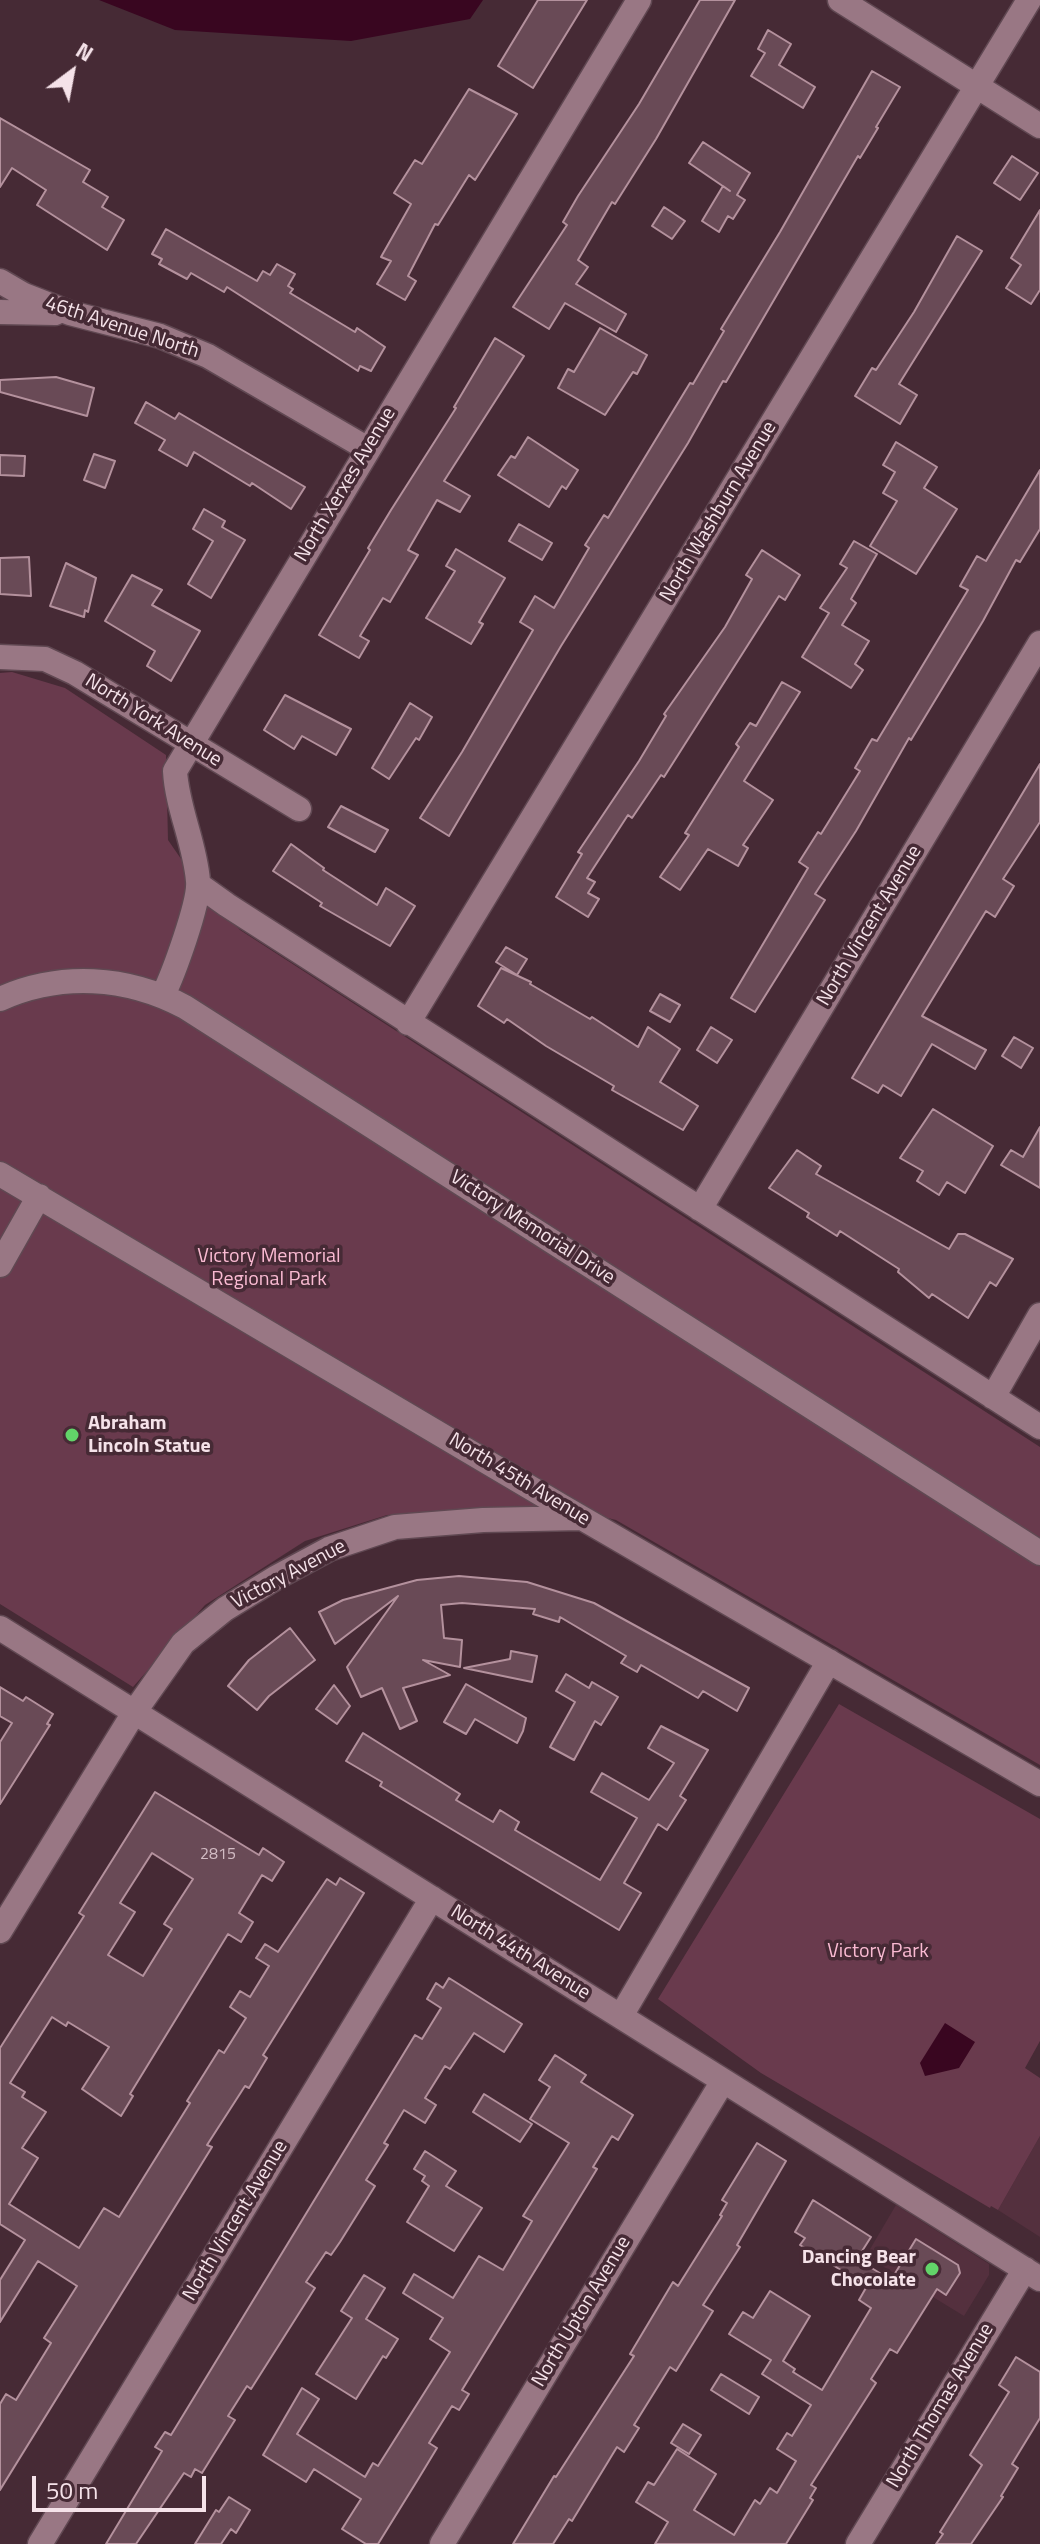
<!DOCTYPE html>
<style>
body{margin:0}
#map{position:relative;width:1040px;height:2544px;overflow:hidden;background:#462a35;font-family:"Titillium Web",sans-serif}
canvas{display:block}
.north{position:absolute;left:32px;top:32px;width:80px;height:80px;-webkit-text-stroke:6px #462a35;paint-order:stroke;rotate:32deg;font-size:22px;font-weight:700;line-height:32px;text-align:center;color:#f5e2e9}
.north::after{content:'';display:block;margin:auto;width:28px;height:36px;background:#f5e2e9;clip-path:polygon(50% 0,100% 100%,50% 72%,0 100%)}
.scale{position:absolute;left:32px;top:2476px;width:174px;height:36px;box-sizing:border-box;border:4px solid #f5e2e9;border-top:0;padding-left:10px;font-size:24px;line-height:28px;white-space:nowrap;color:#f5e2e9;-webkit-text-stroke:6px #462a35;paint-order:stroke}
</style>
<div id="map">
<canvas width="1040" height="2544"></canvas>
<div class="north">N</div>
<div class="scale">50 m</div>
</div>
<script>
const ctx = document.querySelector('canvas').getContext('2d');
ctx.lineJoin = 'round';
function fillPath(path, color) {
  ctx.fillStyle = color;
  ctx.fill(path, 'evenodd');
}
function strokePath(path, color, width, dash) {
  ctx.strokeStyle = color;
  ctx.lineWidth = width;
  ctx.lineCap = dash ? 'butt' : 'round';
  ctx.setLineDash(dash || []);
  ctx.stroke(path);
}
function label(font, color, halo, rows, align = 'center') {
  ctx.font = font + ' "Titillium Web",sans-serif';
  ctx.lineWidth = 7;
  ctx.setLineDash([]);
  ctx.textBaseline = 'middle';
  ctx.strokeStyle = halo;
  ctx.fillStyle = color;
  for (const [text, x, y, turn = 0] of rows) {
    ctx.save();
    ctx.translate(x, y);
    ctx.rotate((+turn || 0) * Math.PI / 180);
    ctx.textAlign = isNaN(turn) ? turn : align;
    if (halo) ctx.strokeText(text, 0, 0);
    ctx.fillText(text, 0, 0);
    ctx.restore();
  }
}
fillPath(new Path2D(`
 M1040,2136V2237L998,2210Z
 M896,2205L989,2264V2275L964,2316L866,2256Z`), '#54303e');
fillPath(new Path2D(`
 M12,672L65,688L166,755L168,840L199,885L240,930L1040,1447V1765L616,1520L563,1507L387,1515L305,1541L205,1605L133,1687L0,1604V673Z
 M839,1704L1040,1819V2041L1025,2068L1040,2078V2136L998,2210L991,2206L990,2208L761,2073L658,1999Z`), '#693a4d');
fillPath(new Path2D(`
 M99,0H483L470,19L351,41L175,30Z
 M945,2023L975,2042L959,2068L925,2076L920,2063Z`), '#390620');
const building = new Path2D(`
 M538,0H587L533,88L498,66Z
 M700,0H735L656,139L615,204L612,202L578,260L588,267L576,284L626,314L616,332L565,303L549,329L513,307L567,225L563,222L578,196L639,104Z
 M768,30L791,44L779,65L815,87L803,108L751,76L765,53L758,49Z
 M872,71L900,87L876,127L878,128L860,158L858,156L726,382L723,381L688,443L561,646L449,836L420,818L462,752L533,630L520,622L535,596L554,608L589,548L585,545L604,515L608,518L690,383L693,384L724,331L721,329L780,232Z
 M469,89L517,114L475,180L469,175L438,225L435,224L408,276L416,281L405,300L377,284L391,261L381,257L411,204L394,193L415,160L422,164Z
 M0,118L90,170L83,182L108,197L102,207L124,220L107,250L37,205L46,190L12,168L0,187Z
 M703,142L750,173L737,195L745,200L733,219L728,216L719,232L702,221L723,186L730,191L689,163Z
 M1012,156L1038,173L1020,200L994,183Z
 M664,207L685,221L672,239L652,226Z
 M1040,210V290L1031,304L1006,288L1021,265L1011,258Z
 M166,229L257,281L263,271L270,275L277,264L295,274L288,286L293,289L290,293L355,332L357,328L385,347L371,371L360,366L358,371L227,287L224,292L191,273L187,279L159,264L162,259L152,254Z
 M957,236L982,251L899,384L917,395L900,424L855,396L872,368L876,370L914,312Z
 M600,328L647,355L637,374L633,372L605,415L558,388L568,369L574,372Z
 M495,338L524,356L444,481L470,496L460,512L437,500L408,550L418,555L390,602L383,598L360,636L369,641L359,658L319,635L370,550L368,548L391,510L456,408L454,407Z
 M56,377L94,388L87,416L0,392V380Z
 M146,402L175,419L179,413L305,487L291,509L252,483L250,486L194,452L187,466L159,450L165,440L135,423Z
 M528,437L578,470L566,489L562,486L549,507L498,475L511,456L515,458Z
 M896,442L937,467L924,488L957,509L916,574L870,546L897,501L883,493L895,472L883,465Z
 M94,454L115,461L105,488L84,480Z
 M0,455L25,456L24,476L0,475Z
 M1040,470V529L1020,562L1016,560L983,621L911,740L909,738L856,831L815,894L825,900L755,1012L731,998L808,868L799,862L818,832L821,834L860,771L855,768L872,739L877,741L968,590L960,586L977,556L986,561Z
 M204,509L225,521L222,527L245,540L211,598L188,584L213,541L193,529Z
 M519,524L552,543L542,560L509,541Z
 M854,541L877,554L851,599L856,603L842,625L869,641L855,664L863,670L851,688L802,657L829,613L820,608L847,568L840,564Z
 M456,549L505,578L479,622L483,624L471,644L426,618L455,571L446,566Z
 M762,550L800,575L785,600L779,596L664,777L661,775L632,818L628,815L587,878L595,882L588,893L599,899L588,917L556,897L582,854L578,852L639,761L666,716L664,714L725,627L752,579L746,575Z
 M29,557L31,596L0,594V558Z
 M66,563L96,578L88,612L85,610L84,617L50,606Z
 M132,575L162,590L152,605L200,631L171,681L147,666L155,651L105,621Z
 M782,682L800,692L744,781L773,800L743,845L748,848L738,866L708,849L680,890L660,877L689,835L685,833L739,747L736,744L750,723L756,726Z
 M285,695L351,729L336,755L302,736L294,749L264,730Z
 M410,703L432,717L419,740L416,738L389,779L372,768Z
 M1040,764V822L1003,879L1014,886L995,917L986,911L922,1016L986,1050L975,1069L932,1044L901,1096L883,1085L878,1093L852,1078Z
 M341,806L388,830L375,852L328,827Z
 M291,844L324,868L323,870L377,905L386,888L415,906L390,946L320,906L322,903L273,871Z
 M506,947L527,959L517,975L496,962Z
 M501,968L531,982L530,984L590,1019L592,1017L638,1047L648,1027L680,1049L660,1082L698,1106L683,1130L612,1090L614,1086L546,1046L507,1019L504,1023L478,1006Z
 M660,994L680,1005L670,1022L650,1011Z
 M711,1027L732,1040L717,1063L697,1050Z
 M1014,1037L1033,1048L1021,1068L1002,1056Z
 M933,1109L993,1146L965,1193L947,1182L939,1195L917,1181L923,1171L900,1158Z
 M1040,1127V1188L1001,1165L1011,1150L1023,1157Z
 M797,1150L821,1166L816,1174L949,1249L958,1234H965L1013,1259L996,1286L990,1282L968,1318L932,1294L929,1298L898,1272L899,1269L840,1231L837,1236L807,1217L809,1213L769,1188Z
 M459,1576L527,1582L594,1603L749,1688L737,1711L703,1691L698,1698L641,1665L637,1672L621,1663L626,1656L560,1617L559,1622L533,1614L535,1609L462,1603L441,1605L444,1638L462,1640L460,1667L423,1660L450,1675L403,1688L417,1721L400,1729L382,1688L361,1697L347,1667L398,1596L335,1644L319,1612L343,1600L417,1580Z
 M290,1628L315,1660L269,1696L257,1710L228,1686L249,1660Z
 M511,1651L537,1656L532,1682L464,1668L510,1659Z
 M566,1674L589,1688L592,1682L618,1697L601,1725L595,1721L574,1760L550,1747L575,1702L556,1691Z
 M466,1684L526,1718L523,1731L517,1743L475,1719L466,1734L444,1722Z
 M334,1685L350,1706L337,1724L316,1709Z
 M0,1687L23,1701L26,1697L53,1714L47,1724L50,1725L0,1804V1742L12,1723L0,1716Z
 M661,1726L708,1750L680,1796L686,1800L667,1830L658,1824L624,1883L641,1893L619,1930L380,1786L382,1782L346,1761L363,1733L460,1794L456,1800L493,1822L500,1810L519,1822L515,1830L600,1880L637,1818L591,1792L602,1773L649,1800L674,1763L648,1748Z
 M155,1792L259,1855L263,1848L284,1862L272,1881L262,1875L239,1913L253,1922L241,1942L228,1934L130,2094L133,2096L121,2116L82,2089L109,2047L68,2022L66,2026L52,2017L10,2083L25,2092L22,2097L46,2112L22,2148L38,2158L9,2204L79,2248L104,2208L119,2217L190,2103L187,2101L219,2050L224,2053L246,2018L230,2007L240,1991L250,1997L269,1966L256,1958L265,1944L278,1952L327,1879L336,1885L340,1878L364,1893L263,2055L267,2058L249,2088L245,2086L207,2145L212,2147L0,2490V2404L6,2394L16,2400L51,2343L44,2338L77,2286L38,2261L0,2322V2280L25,2240L0,2224V2048L84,1916L79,1913ZM152,1853L193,1879L164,1924L172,1929L143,1976L108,1955L135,1912L120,1903Z
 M449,1978L522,2024L504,2052L474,2033L450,2069L445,2066L425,2098L436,2105L425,2123L404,2110L384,2143L388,2145L366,2180L375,2186L340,2242L331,2255L326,2252L306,2282L315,2288L251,2389L247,2386L228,2416L235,2420L202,2473L195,2469L191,2477L184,2473L136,2544H106L162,2451L155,2447L165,2432L171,2435L415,2035L422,2039L441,2008L427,1999L436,1983L443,1988Z
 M555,2055L586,2075L581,2082L633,2115L618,2140L612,2136L593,2167L597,2169L462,2390L469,2394L459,2410L452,2406L429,2443L437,2448L417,2481L378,2544H366L342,2529L361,2499L314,2469L306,2482L263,2455L302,2388L319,2399L297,2434L365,2477L373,2463L378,2466L450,2352L430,2339L443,2318L403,2293L414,2274L453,2298L479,2256L503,2270L532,2221L523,2216L569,2143L530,2119L550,2087L539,2080Z
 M484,2094L532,2124L520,2142L473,2112Z
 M757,2143L786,2161L737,2245L740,2247L703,2305L713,2311L676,2371L670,2367L634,2425L639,2428L624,2452L617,2447L572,2521L569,2519L553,2544H513L554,2476L556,2477L634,2356L630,2354L673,2282L678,2286L722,2216L720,2215L727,2203L722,2200Z
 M425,2151L456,2171L446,2186L482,2208L454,2251L407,2222L429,2186L422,2181L425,2176L414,2169Z
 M813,2200L871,2237L857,2259L891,2280L916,2239L958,2265L960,2273L946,2295L937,2289L897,2353L890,2349L871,2379L876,2383L811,2485L816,2488L810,2498L813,2500L786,2544H655L668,2522L636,2502L648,2482L654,2485L677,2449L716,2474L694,2510L734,2535L755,2500L760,2504L770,2488L777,2493L796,2461L777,2449L787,2433L792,2436L811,2405L762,2374L771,2360L729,2334L743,2312L753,2318L770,2291L810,2316L783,2361L795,2369L793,2372L822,2390L871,2308L859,2300L867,2286L800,2245L805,2238L795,2232Z
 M364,2275L385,2288L366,2319L398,2339L386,2358L383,2356L356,2399L316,2374L352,2318L341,2311Z
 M1016,2357L1040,2372V2418L1012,2464L1018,2468L1001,2496L1003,2497L971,2544H936L943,2534L940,2532L982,2465L970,2455L1009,2392L999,2385Z
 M721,2374L759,2397L749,2414L711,2390Z
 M683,2424L701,2435L689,2454L671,2443Z
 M229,2497L250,2510L236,2533L231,2529L221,2544H195L216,2510L219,2512Z`);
fillPath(building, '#694a56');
strokePath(building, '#b4919d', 2);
const minor = new Path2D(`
 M840,0L1040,126
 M0,281L24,295L70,313L160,336L208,356L368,449
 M0,312L55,313
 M0,657L45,659L75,673L299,809
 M199,885L227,905L1040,1427
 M163,995C173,975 200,902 198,881C195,843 177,808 175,771L639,0
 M0,999C60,972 127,976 185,1007L1040,1553
 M408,1023L1029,0
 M0,1174L563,1507L1040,1784
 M700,1209L1040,643
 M0,1265L39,1196
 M993,1397L1040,1315
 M0,1628L1040,2279
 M0,1931L135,1711L183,1643L225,1609L277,1577L329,1549L395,1527L483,1520L581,1518
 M621,2016L829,1661
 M40,2544L432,1898
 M442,2544L723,2081
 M858,2544L1025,2269`);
strokePath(minor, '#604852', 27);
strokePath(minor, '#997784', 24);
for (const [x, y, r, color] of [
 [72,1435,8,"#62d469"],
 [932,2269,8,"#62d469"]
]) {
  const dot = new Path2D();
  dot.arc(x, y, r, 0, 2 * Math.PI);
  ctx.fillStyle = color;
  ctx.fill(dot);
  strokePath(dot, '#462a35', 3);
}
label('16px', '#d2bcc4', null, [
 ["2815",218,1855]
]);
label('20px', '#f5e2e9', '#462a35', [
 ["46th Avenue North",122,328,18],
 ["North Xerxes Avenue",346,485,-59],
 ["North Washburn Avenue",719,512,-59],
 ["North York Avenue",153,721,32],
 ["North Vincent Avenue",870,926,-59],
 ["Victory Memorial Drive",532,1228,33],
 ["North 45th Avenue",519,1480,31],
 ["Victory Avenue",289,1575,-28],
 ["North 44th Avenue",520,1953,32],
 ["North Vincent Avenue",236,2221,-59],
 ["North Upton Avenue",582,2312,-59],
 ["North Thomas Avenue",941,2406,-59]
]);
label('20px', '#fabad2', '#462a35', [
 ["Victory Memorial",269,1257],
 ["Regional Park",269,1280],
 ["Victory Park",878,1952]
]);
label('bold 20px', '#f5e2e9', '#462a35', [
 ["Abraham",88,1424],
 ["Lincoln Statue",88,1447],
 ["Dancing Bear",916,2258,"right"],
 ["Chocolate",916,2281,"right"]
], 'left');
</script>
